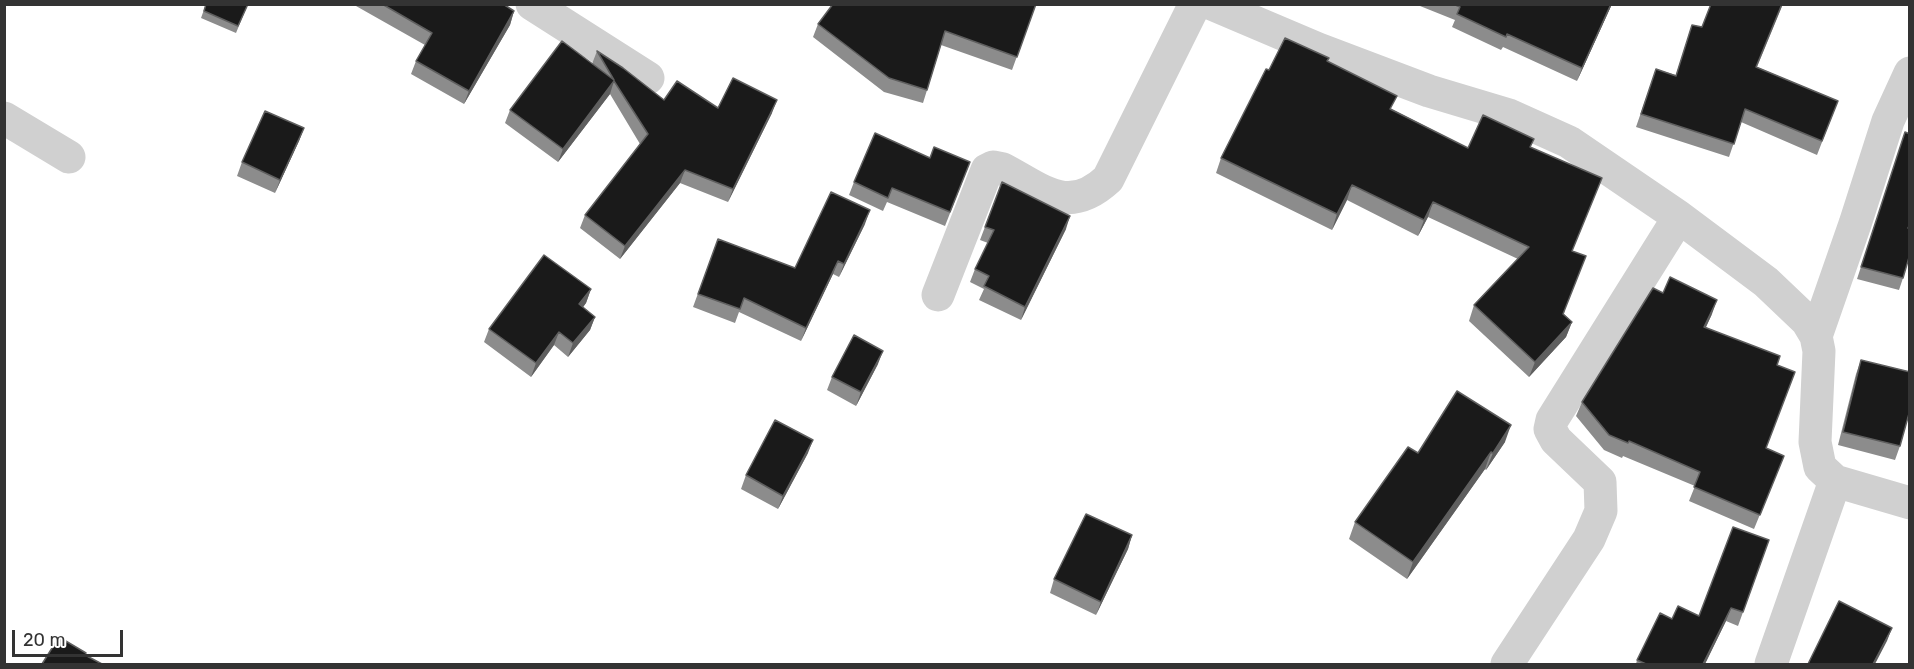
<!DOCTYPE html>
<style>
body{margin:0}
#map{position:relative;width:1914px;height:669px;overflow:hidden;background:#fff;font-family:Rubik,sans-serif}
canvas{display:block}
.frame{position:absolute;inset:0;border:6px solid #333;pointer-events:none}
.scale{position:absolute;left:12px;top:630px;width:111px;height:27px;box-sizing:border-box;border:3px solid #333;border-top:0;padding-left:8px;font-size:18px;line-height:21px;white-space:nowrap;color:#333;-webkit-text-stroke:4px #fff;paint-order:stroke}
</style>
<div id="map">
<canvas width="1914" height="669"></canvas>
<div class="frame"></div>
<div class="scale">20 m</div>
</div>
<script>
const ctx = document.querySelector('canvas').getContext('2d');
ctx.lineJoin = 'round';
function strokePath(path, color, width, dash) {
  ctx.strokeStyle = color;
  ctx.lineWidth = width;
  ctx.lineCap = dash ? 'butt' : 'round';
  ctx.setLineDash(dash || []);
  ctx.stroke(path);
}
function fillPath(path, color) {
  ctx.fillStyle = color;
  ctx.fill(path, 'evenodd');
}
strokePath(new Path2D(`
 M532,4L648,78
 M1212,4L1318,49L1429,91L1509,115L1569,142L1679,217L1766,282L1807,321L1816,336L1819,351L1815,442L1820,467L1835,481L1910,503
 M4,118L69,157
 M938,295L987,170L993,167L1003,169C1043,190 1068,216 1108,179L1195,4
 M1816,336L1855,224L1888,121L1910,73
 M1507,664L1589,539L1601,511L1600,482L1556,440L1550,429L1552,420L1679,217
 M1771,664L1835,481`), '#d0d0d0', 33);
fillPath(new Path2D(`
 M206,4H248L236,33L201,18Z
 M356,4H503L514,11L510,25L464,104L411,74L416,61L425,45L356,6Z
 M1036,4L1012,70L941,45L923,103L884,92L813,37L818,24Z
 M1415,4H1612L1577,81L1503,47L1501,50L1452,27L1455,20Z
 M1711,4H1783L1757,67L1838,101L1817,155L1741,122L1729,157L1636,127L1656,69L1676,75L1692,25L1702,27Z
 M597,51L664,100L718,108L772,113L728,202L680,183L620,259L580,228L585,215L640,144L610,94L558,162L505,123L510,110L592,64Z
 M1327,62L1392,109L1468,148L1534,139L1530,148L1596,193L1572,251L1564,314L1572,322L1566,337L1529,377L1469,321L1474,305L1518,259L1428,217L1418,236L1347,200L1332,230L1216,173L1221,158L1269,70Z
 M304,128L299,141L275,193L237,176L242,162Z
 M1905,132L1908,228L1903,278L1899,290L1857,279Z
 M930,158L970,162L945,226L887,202L883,211L849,195L854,182Z
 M1002,182L1066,229L1021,320L979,300L984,289L970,282L975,269L988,243L980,240Z
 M865,224L839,277L833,274L801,341L739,312L735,323L693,307L718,239L795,268Z
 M591,289L586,303L583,307L595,317L590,330L568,357L554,345L531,377L484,342L489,329Z
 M1712,314L1706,327L1777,365L1766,448L1784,456L1754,529L1689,501L1695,486L1623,456L1622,458L1604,450L1576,416L1582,402Z
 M1861,360L1900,446L1895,460L1838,445L1856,374Z
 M878,364L856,406L827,390L832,377Z
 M1505,442L1486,470L1485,469L1407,579L1349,539L1355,522L1418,453Z
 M808,453L778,509L741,489L746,475Z
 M1132,535L1128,549L1096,615L1050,593L1054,579Z
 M1769,540L1738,626L1726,621L1705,664H1636L1637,660L1672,619L1699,616Z`), '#8c8c8c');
fillPath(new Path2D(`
 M1611,4H1612L1577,81L1582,68Z
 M514,11L510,25L464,104L469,91Z
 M614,81L610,94L558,162L563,149Z
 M777,100L772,113L728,202L733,189Z
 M304,128L299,141L275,193L280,180Z
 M685,170L680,183L620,259L625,246Z
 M1352,185L1347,200L1332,230L1337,214Z
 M1433,202L1428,217L1418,236L1424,220Z
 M870,210L865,224L839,277L844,264Z
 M1070,216L1066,229L1021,320L1025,307Z
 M838,261L833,274L801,341L806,328Z
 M591,289L586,303L575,318L579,304Z
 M1717,300L1712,314L1699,342L1704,327Z
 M595,317L590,330L568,357L573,343Z
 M1572,322L1566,337L1529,377L1535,362Z
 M559,332L554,345L531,377L536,363Z
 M883,351L878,364L856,406L861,392Z
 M1511,425L1505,442L1486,470L1493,453Z
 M813,440L808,453L778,509L783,496Z
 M1491,452L1485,469L1407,579L1413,562Z
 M1132,535L1128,549L1096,615L1101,602Z
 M1731,608L1726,621L1705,664H1703Z
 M1892,628L1887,641L1875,664H1873Z`), '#5f5f5f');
const building = new Path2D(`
 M206,4H248L238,26L204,11Z
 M382,4H503L514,11L469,91L416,61L432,33Z
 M833,4L894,5L1036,4L1017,57L945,31L927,90L889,78L818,24Z
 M1453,4H1611L1582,68L1507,34L1506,37L1457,14L1460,7Z
 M1711,4H1782L1756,67L1838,101L1822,141L1745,109L1734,144L1641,114L1656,69L1676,76L1692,25L1702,27Z
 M1285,38L1329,58L1327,61L1397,96L1390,109L1468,148L1483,115L1534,139L1530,147L1602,178L1572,251L1586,256L1563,314L1572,322L1535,362L1474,305L1529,247L1433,202L1424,220L1352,185L1337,214L1221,158L1266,69L1269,70Z
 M562,41L614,80L597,51L623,68L664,100L677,81L718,108L733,78L777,100L733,189L685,170L625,246L585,215L648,134L614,81L563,149L510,110Z
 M265,111L304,128L280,180L242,162Z
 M1905,132L1910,134V224L1908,228L1910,229V254L1903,278L1861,267Z
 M875,133L930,158L934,147L970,162L950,212L892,188L888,198L854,182Z
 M1002,182L1070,216L1025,307L984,286L989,276L975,269L994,230L985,227Z
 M831,192L870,210L844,264L838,261L806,328L744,298L740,309L698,294L718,239L795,268Z
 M544,255L591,289L579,304L595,317L573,343L559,332L536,363L489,329Z
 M1670,277L1717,300L1704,327L1780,356L1777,365L1795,372L1766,448L1784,456L1760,515L1694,487L1700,472L1629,441L1628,443L1609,435L1582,402L1653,288L1663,293Z
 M854,335L883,351L861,392L832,377Z
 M1861,360L1910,372V410L1900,446L1843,432Z
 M1457,391L1511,425L1493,453L1491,452L1413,562L1355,522L1408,447L1418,453Z
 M775,420L813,440L783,496L746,475Z
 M1086,514L1132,535L1101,602L1054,579Z
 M1733,527L1769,540L1743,612L1731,608L1703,664H1646L1637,660L1660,613L1672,619L1678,606L1699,616Z
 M1839,601L1892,628L1873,664H1808Z
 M59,637L86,653L85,655L102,664H42Z`);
fillPath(building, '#1a1a1a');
strokePath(building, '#5f5f5f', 1.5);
</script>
